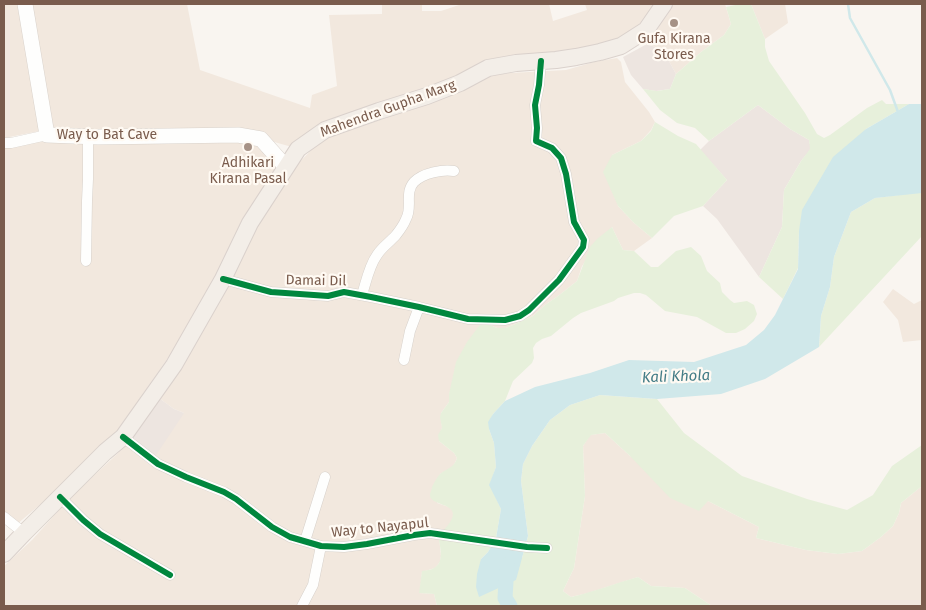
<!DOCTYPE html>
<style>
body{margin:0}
#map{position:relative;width:926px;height:610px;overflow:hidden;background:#f9f5f0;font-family:"Fira Sans",sans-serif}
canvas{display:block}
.frame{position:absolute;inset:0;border:5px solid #7a5c4d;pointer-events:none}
</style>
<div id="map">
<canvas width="926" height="610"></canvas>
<div class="frame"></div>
</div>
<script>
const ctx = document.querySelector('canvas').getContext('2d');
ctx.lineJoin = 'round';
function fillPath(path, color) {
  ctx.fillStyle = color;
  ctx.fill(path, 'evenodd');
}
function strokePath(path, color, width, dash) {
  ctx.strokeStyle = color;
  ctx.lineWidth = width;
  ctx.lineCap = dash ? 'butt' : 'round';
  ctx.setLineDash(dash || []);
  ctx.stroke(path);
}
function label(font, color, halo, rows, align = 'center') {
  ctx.font = font + ' "Fira Sans",sans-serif';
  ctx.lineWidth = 4.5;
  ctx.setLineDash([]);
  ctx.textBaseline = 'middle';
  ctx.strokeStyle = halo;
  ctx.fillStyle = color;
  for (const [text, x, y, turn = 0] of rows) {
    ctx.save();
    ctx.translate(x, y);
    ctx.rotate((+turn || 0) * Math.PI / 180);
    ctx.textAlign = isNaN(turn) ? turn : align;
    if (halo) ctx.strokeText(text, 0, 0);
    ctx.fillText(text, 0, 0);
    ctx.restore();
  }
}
fillPath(new Path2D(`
 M4,4H20L40,131L4,138Z
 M32,4H187L200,70L310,108L312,95L337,86L329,15L382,14V4H422V11H441L462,4H487L497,5L507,4H549L553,21L587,10L585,4H655L647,15L635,29L622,41L493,62L292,147L260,138L58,131L51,127Z
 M674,4H725L731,24L724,35L701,52L676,74L663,50L647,44L667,6Z
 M751,4H785L788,23L765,39Z
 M617,58L621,62L625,82L649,112L655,122L651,130L641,141L612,155L618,206L634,223L652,238L634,251L623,250L612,227L582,266L577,281L558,296L545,305L533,316L506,328H497L486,323L449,394V402L441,413L442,428L439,441L454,453L457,458L453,467L440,474L437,503L449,507L453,511V518L448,527L439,536L441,556L440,562L435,568L422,572L420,593L434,594L437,606H4V566L32,540L69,499L131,441L184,413L174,409L159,398L255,223L293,169L319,142L337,133L368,124L405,111L492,74L566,70L594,62Z
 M46,139L259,140L279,166L199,308L170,355L140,398L121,430L75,475L16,525L4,515V147Z
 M893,289L914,304L922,300V340L903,342L898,320L883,302Z
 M605,433L630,456L708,501L759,527L756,538L806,550L838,554L862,551L881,537L893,526L899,513L901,503L922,486V606H712L685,588L651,586L638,577L588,593L571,597L563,591L574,568L585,496L583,446L590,435Z`), '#f2e8de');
fillPath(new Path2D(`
 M647,44L663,50L676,74L670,89L656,91L643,89L631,75L623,57Z
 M758,105L790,129L809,140L811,149L801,161L784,190L782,227L759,277L717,219L703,206L727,180L700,150L709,141Z
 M159,398L174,409L184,413L156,455L131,441L138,428Z`), '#ede5e0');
fillPath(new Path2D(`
 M740,4H751L765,39V47L769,61L805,113L817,134L824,138L830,135L867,108L882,100L886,104H909L866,129L799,231L798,268L783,299L759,277L782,227L784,190L801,161L810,149L809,140L790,129L758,105L709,141L695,128L677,123L660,110L643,89L657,91L670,89L676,74L701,52L724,35L731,24L726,7Z
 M655,122L678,136L696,144L727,180L703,206L674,216L652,238L634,223L618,206L603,172L612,155L641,141L651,131Z
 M922,192V236L819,347L821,316L830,287L834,257L851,212L875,198Z
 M612,227L623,250L634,251L651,267H658L676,251L691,247L701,256L707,271L720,283L722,292L730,300L734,303L747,301L754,305L757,314L754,321L745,329L736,333H726L697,317L665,311L646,295L640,293H634L618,298L614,301L581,313L573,318L551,336L542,339L536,343L533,348L534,358L532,363L513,381L505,401L493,414L489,429L494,443L496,467L490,485L501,509L496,538L488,552L481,559L522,558L528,536L521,481L523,464L532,446L550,420L570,405L600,395L657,399L684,433L742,476L807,499L847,510L873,495L892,466L922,445V486L901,503L899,513L893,526L881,537L862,551L838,554L806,550L756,538L759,527L708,501L699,511L670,498L630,456L605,433L591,435L583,446L585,496L574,568L563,591L571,597C594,592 615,583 638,577L651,586L685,588L712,606H437L434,594L419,593L422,571C426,570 431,570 434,568C445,562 440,546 438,536C476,500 430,509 430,495C430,492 432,490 432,487C434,483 437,477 440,474C447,468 454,468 457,458L454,453L439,441L438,435L442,428L440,417L441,413L449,402V394L456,362L467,342L482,322L486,323L497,328H506L533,316L545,305L558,296L577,281L590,247L597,239Z`), '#e7f0db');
fillPath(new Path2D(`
 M909,104H922V193L875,198L851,212L834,257L830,287L821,316L819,347L765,379L721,394L657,399L600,395L570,405L550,420L532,446L523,464L521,481L528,536L516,580L479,597L476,587L477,574L481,559L488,552L496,538L501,509L489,485L496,467L494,443L489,429L488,422L493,414L505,401L535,387L590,373L629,360L694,362L746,345L764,330L775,315L798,269L799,231L802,210L833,157L866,129Z`), '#d0e8ea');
strokePath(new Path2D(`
 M848,4L850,18L890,90L898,112`), '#d0e8ea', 2.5);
strokePath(new Path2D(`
 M507,565L505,598L510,606`), '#d0e8ea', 15);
const minor = new Path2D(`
 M4,143H11L47,135
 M86,261L87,201L88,179V137
 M223,279L271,292L328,296L344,292L371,297L419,307L468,319L505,320L520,316L529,310L559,280L583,247L584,240L574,222L566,174L561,158L552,148L536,141L537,128L535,105L539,85L541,61
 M362,295C366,282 369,266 377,255C382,247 390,242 396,235C400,230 404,224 406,219C413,207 404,193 414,182C423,173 443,169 454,171
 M404,360L410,331L419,307
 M123,437L158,464L186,477L224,492L236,499L272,527L290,537L321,546L344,547L367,544L414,535L430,533L527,547L547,548
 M60,497L83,520L100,534L170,575
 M4,517L24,533
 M305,541L325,477
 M302,606L313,585L321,546`);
const secondary = new Path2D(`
 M25,4L47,135L98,137L238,135L261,139L286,167`);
const primary = new Path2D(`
 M4,554L24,533L105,452L123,437L174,365L223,279L250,223L298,149L325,130L379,111L427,96L460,83L488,68L516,63L556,60L576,57L600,52L621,46L646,30L664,4`);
strokePath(minor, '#d7d1cb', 11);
strokePath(secondary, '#d9d2cb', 16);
strokePath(primary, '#dad1cc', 18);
strokePath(minor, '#fefefd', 10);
strokePath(secondary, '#fefefd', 15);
strokePath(primary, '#f3eee8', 16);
strokePath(new Path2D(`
 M223,279L271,292L328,296L344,292L371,297L419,307L468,319L505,320L520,316L529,310L559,280L583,247L584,240L574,222L566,174L561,158L552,148L536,141L537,128L535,105L539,85L541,61
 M123,437L158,464L186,477L224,492L236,499L272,527L290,537L321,546L344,547L367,544L414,535L430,533L527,547L547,548
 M60,497L83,520L100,534L170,575`), '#00873e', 6);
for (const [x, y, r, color] of [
 [674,23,5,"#a69286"],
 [248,147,5,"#a69286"]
]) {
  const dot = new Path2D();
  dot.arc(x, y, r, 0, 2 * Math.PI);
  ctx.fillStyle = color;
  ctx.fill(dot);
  strokePath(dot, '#fffaf3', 2);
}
label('14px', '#7a5c4d', '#fffaf3', [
 ["Gufa Kirana",674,39],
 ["Stores",674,55],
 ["Adhikari",248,163],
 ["Kirana Pasal",248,179]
]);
label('14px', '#7a5c4d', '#fffaf3', [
 ["Mahendra Gupha Marg",388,109,-20],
 ["Way to Bat Cave",107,135],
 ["Damai Dil",316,281,1],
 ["Way to Nayapul",380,528,-6]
]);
label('italic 15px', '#437c86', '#fffaf3', [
 ["Kali Khola",676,377,-2]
]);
</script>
